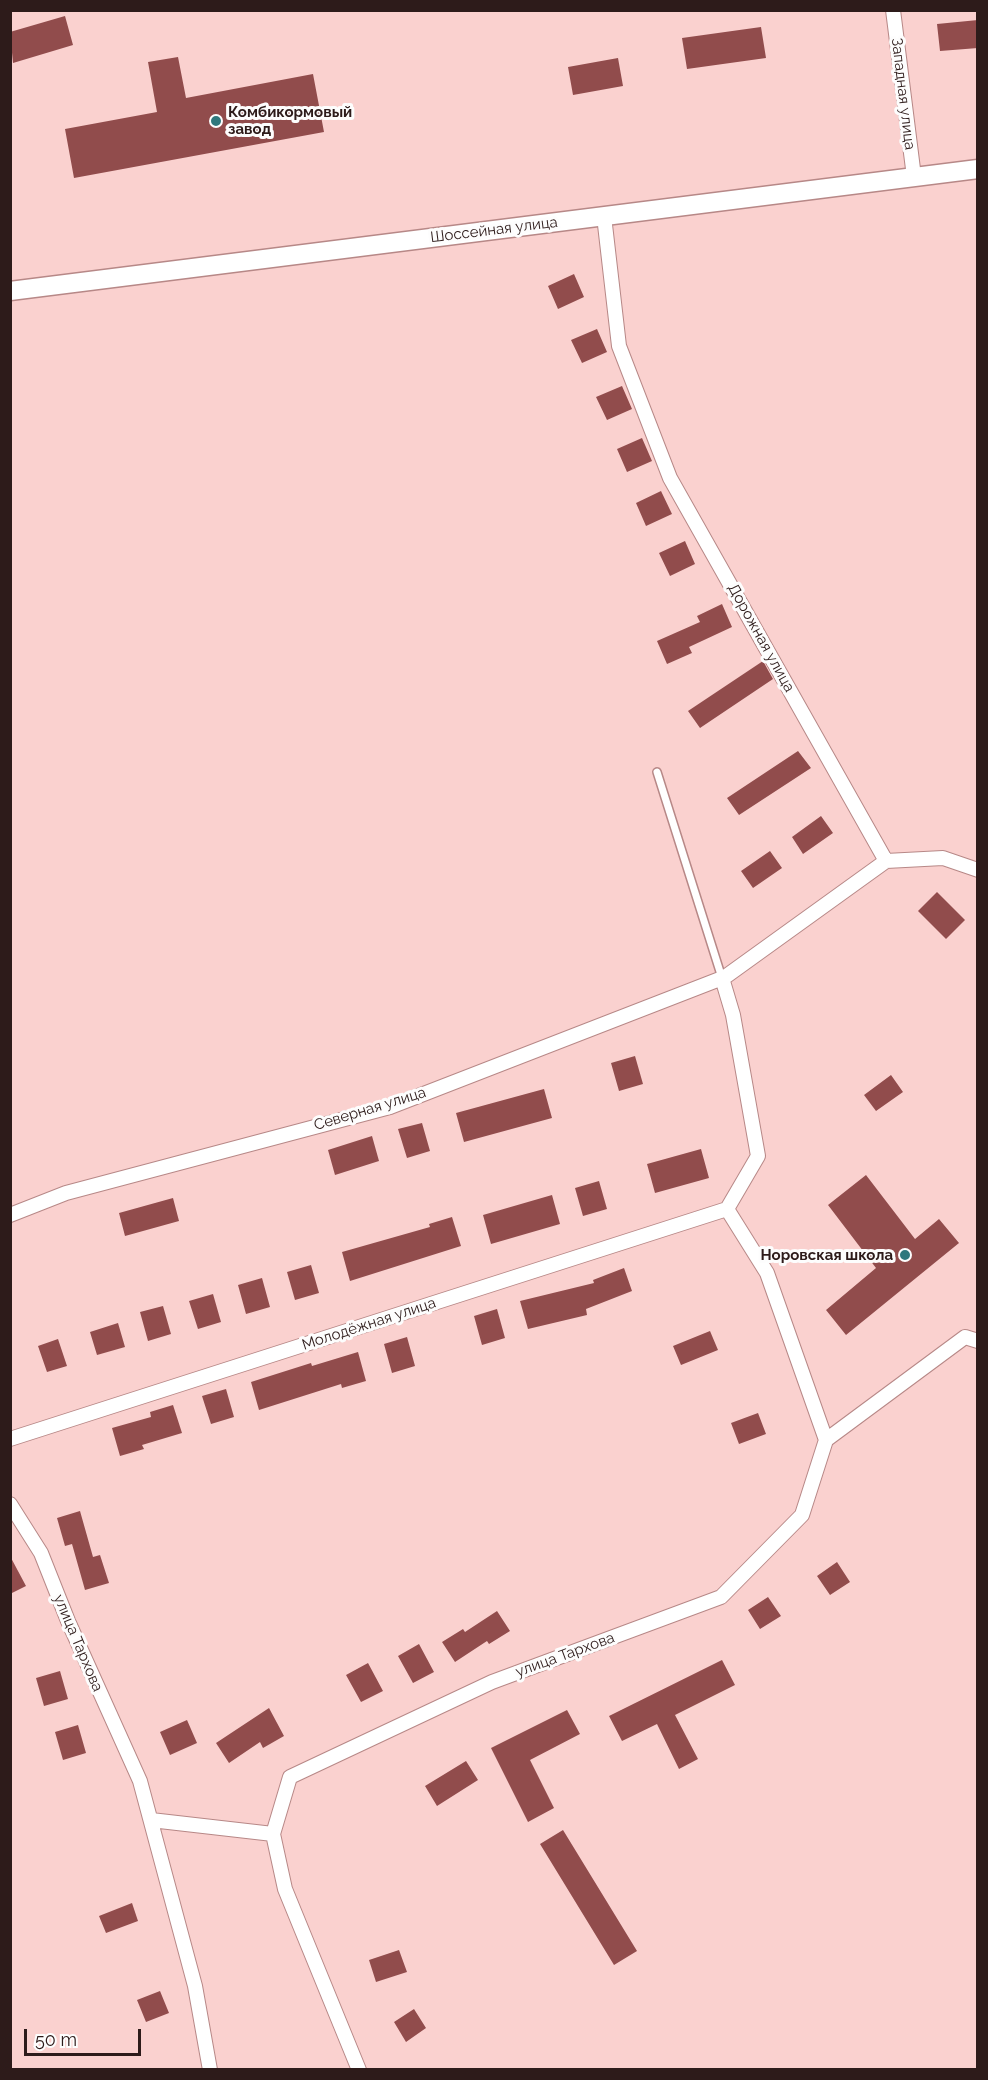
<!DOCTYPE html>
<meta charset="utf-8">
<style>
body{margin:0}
#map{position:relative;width:988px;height:2080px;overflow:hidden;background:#fad1cf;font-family:Raleway,sans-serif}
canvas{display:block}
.frame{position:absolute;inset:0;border:12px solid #2d1b1a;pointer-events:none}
.scale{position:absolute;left:24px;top:2029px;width:117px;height:27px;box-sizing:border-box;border:3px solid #2d1b1a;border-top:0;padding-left:8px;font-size:18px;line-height:21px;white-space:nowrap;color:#2d1b1a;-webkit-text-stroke:4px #fdfdfd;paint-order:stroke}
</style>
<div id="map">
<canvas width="988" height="2080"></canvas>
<div class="frame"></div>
<div class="scale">50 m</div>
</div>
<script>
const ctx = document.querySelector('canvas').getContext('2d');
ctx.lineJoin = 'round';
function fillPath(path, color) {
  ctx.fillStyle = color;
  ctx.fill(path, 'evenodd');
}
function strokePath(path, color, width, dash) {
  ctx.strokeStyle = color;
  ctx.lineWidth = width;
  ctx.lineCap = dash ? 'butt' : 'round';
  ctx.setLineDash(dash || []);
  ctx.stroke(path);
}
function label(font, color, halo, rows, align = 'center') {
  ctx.font = font + ' Raleway,sans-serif';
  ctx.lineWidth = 6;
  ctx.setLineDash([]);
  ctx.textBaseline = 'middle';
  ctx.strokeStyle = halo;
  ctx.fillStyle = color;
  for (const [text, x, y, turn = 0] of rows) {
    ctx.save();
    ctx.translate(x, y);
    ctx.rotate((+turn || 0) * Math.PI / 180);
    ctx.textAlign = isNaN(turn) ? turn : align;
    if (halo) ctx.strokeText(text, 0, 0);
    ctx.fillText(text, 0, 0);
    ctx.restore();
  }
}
fillPath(new Path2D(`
 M65,16L73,45L13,63L10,32Z
 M978,20V48L940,51L937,24Z
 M761,27L766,58L687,69L682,38Z
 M178,57L186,98L313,74L324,132L74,178L65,129L157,112L148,62Z
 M618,58L623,86L573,95L568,67Z
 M574,274L584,297L558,309L548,286Z
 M597,329L607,352L582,363L571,340Z
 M622,386L632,409L607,420L596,397Z
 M642,438L652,461L627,472L617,449Z
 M661,491L672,514L646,526L636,503Z
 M685,541L695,564L670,576L659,553Z
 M722,604L732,627L689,647L692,653L667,664L657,641L700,622L697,616Z
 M763,661L773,679L700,728L688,711Z
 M798,751L811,768L739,815L727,798Z
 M821,816L833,833L803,854L792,837Z
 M770,851L782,868L753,888L741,871Z
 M937,892L965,920L946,939L918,911Z
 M635,1056L643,1084L619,1091L611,1063Z
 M891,1075L903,1092L876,1111L864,1095Z
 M544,1089L552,1118L464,1142L456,1113Z
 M422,1123L430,1151L407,1158L398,1129Z
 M372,1136L379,1161L335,1175L328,1150Z
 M701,1149L709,1178L655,1193L647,1164Z
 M866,1175L915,1239L939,1219L959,1243L846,1335L826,1310L876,1268L828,1205Z
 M599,1181L607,1209L583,1216L575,1188Z
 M552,1195L560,1224L491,1244L483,1215Z
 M173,1198L179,1221L125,1236L119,1213Z
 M452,1217L461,1246L350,1281L342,1252L430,1227L429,1224Z
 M311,1265L319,1293L295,1300L287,1272Z
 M624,1268L632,1291L586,1309L587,1315L528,1329L520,1301L594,1283L593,1280Z
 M262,1278L270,1307L246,1314L238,1285Z
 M213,1294L221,1322L198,1329L189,1301Z
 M163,1306L171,1334L148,1341L140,1312Z
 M497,1309L505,1338L482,1345L474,1316Z
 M118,1323L125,1347L97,1355L90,1332Z
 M710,1331L718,1350L681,1365L673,1346Z
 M407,1337L415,1366L392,1373L384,1344Z
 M58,1339L67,1366L47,1372L38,1346Z
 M358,1352L366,1381L342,1388L341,1384L259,1410L251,1382L311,1363L312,1366Z
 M226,1389L234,1417L211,1424L202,1396Z
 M173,1405L182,1433L142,1445L144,1449L120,1456L112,1428L151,1417L150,1412Z
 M758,1413L766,1434L739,1444L731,1423Z
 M80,1511L93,1557L100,1555L109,1583L85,1590L72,1544L65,1546L57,1518Z
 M10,1556L26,1586L10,1594Z
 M837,1562L850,1582L830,1595L817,1576Z
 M768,1597L781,1616L760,1629L748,1610Z
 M497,1611L510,1631L489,1644L487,1641L455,1662L442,1642L463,1629L465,1632Z
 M419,1644L434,1672L413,1683L398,1656Z
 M722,1660L735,1685L675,1715L698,1759L679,1769L657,1724L622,1741L609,1716Z
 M368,1663L383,1691L361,1702L346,1675Z
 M60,1671L68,1699L44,1706L36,1678Z
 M269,1708L284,1736L263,1748L260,1742L229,1763L216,1743Z
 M567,1710L580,1734L530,1760L554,1808L528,1822L491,1748Z
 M187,1720L197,1743L170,1755L160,1732Z
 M78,1725L86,1753L63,1760L55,1732Z
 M466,1761L478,1780L437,1806L425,1786Z
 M563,1830L637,1951L614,1965L540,1844Z
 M132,1903L138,1921L106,1933L99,1916Z
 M399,1950L407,1972L376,1982L369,1960Z
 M160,1991L169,2013L146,2022L137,2000Z
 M414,2009L426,2028L406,2042L394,2022Z`), '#914c4c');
const service = new Path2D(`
 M657,772L722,978`);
const minor = new Path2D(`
 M893,10L914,177
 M886,861L943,858L978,870
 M722,978L733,1015L758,1156L727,1209
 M727,1209L767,1273L826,1440
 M10,1215L66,1193L390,1107L725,977L886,861L670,478L619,346L604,216
 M10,1439L727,1209
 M826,1440L965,1337L978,1341
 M10,1504L41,1553L68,1621L140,1781L195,1986L210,2070
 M151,1820L273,1834L285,1889L359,2070
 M273,1834L290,1777L492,1682L721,1597L802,1515L826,1440`);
const secondary = new Path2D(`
 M10,291L978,169`);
strokePath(service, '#b78887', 10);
strokePath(minor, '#b78887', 16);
strokePath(secondary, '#b78887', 21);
strokePath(service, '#fff', 7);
strokePath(minor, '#fff', 14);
strokePath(secondary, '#fff', 18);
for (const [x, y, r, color] of [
 [216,121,6,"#2f787d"],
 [905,1255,6,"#2f787d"]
]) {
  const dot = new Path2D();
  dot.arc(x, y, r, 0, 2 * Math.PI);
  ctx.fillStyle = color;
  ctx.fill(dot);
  strokePath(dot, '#fdfdfd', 2);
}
label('15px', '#2d1b1a', '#fdfdfd', [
 ["Западная улица",903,94,83],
 ["Шоссейная улица",494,230,-7],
 ["Дорожная улица",761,638,61],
 ["Северная улица",370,1109,-17],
 ["Молодёжная улица",369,1324,-18],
 ["улица Тархова",78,1643,67],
 ["улица Тархова",565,1655,-20]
]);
label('bold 15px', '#2d1b1a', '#fdfdfd', [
 ["Комбикормовый",228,112],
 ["завод",228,129],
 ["Норовская школа",893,1255,"right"]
], 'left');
</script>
